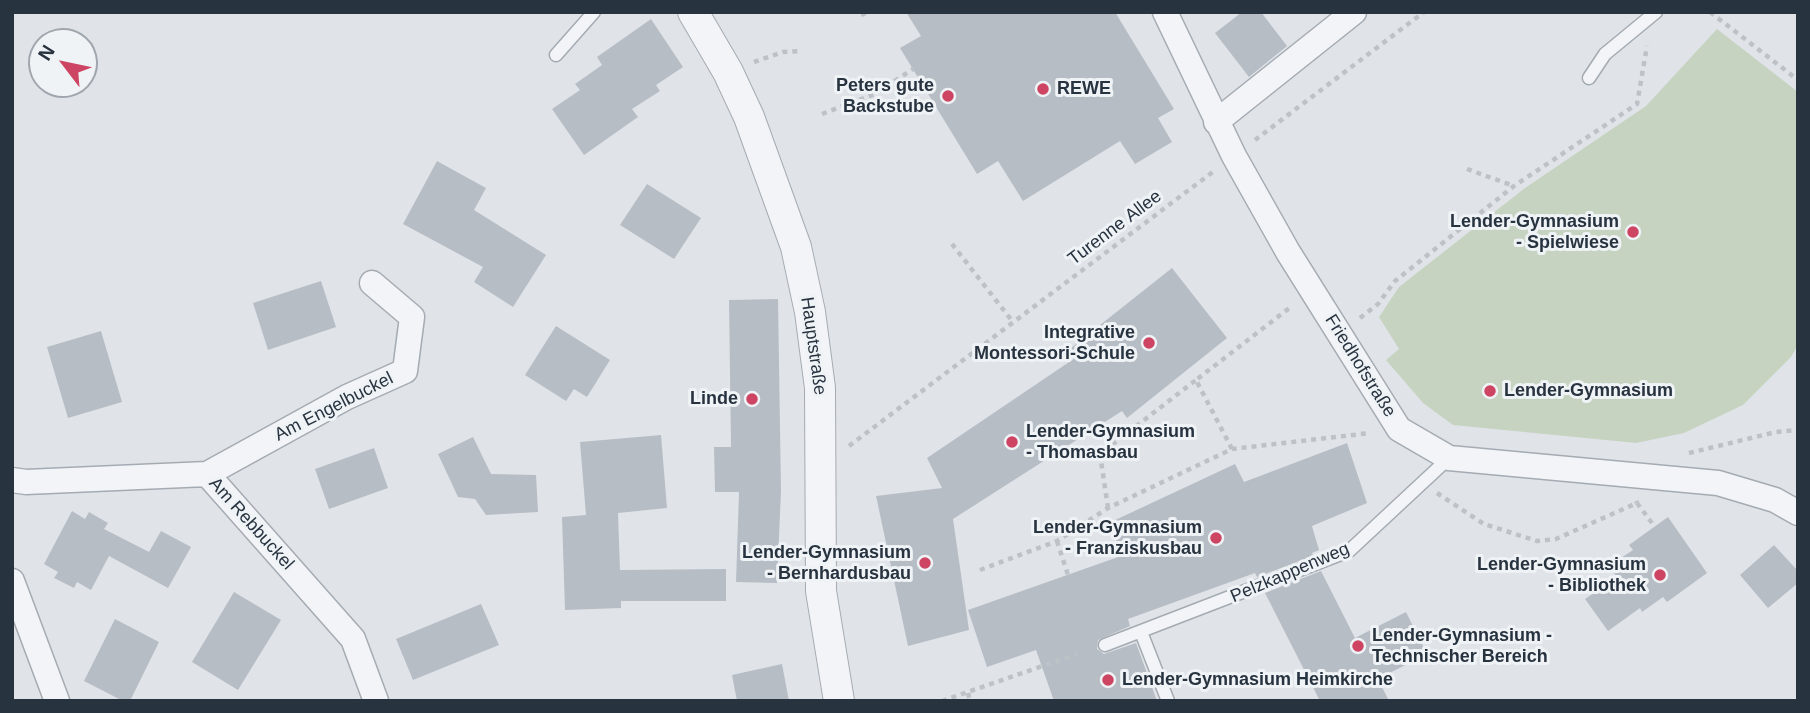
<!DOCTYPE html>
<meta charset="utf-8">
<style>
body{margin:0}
#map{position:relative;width:1810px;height:713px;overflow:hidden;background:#e0e4e9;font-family:Arial,sans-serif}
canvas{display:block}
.frame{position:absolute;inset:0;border:14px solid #283340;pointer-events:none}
.north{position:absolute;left:28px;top:28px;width:70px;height:70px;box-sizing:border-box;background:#eff3f6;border:2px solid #9fa6ad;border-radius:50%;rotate:302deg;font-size:19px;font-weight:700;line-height:28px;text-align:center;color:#283340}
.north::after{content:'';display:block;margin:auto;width:24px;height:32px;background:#cd4563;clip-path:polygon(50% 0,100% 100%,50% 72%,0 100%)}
</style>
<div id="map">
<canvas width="1810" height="713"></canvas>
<div class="frame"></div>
<div class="north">N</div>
</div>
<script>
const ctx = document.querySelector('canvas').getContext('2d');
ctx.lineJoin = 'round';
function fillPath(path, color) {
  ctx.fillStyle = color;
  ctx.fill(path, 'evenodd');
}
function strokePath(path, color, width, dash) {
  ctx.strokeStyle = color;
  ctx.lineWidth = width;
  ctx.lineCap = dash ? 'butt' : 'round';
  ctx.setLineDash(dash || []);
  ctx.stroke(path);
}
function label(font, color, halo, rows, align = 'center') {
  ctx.font = font + ' Arial,sans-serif';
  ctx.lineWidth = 6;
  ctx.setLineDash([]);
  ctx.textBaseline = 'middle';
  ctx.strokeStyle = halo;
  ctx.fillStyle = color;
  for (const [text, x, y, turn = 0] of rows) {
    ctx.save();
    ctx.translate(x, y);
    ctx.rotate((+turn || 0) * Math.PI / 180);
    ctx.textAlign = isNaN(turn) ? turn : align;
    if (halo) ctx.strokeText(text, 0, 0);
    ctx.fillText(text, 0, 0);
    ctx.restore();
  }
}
fillPath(new Path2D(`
 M1717,29L1798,92V345L1791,357L1743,405L1684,433L1636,443L1453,425L1423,403L1386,360L1399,349L1379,317L1399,287L1525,188L1646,106Z`), '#c6d3c1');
fillPath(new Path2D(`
 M906,12H1115L1174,109L1158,118L1172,142L1135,164L1120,141L1023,201L998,161L977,174L900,48L921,36Z
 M1242,12H1261L1287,46L1249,77L1215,33Z
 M651,19L683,67L656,85L660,91L632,109L638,117L584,155L552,109L580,90L575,84L602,65L597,57Z
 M437,161L486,188L474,210L546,255L513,307L474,282L483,267L403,224Z
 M647,184L701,218L674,259L620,225Z
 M1172,268L1227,338L1127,418L1122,411L953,519L969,630L908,646L876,496L942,488L927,458L1078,356L1071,348Z
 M321,281L336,327L268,350L253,303Z
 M778,299L781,491L777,583L736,582L739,492H715L714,447H731L729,300Z
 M556,326L610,360L587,397L574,389L566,401L525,375Z
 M101,331L122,402L68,418L47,347Z
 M661,435L667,508L618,513L620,570L726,569V601H621V608L565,610L562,517L586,515L580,442Z
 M473,437L491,474L536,475L538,512L486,515L475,499L458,497L438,454Z
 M1347,443L1367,503L1312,526L1319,550L1312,553L1313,556L1257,577L1255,573L1128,619L1130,626L1098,640L1097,649L1104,654L1136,643L1157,701H1054L1036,650L987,667L968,610L1121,556L1111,522L1235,464L1244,482Z
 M374,448L388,488L329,509L315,469Z
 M72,511L85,519L89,512L108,523L104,529L149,552L161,531L191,547L168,588L109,556L91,590L77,582L74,588L54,578L58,572L44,564Z
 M1668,517L1707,573L1667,602L1663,597L1642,612L1640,608L1608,631L1585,599L1617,577L1609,566L1633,550L1629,545Z
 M1774,545L1798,571V583L1768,608L1740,575Z
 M1321,571L1355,638L1406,612L1427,654L1378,679L1389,701H1320L1265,593Z
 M234,592L281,620L238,690L192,662Z
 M481,604L499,645L413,680L396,639Z
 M115,619L159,642L130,701H123L84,681Z
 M782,664L789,701H737L732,675Z`), '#b7bdc5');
const service = new Path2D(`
 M556,55L594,12
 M1589,78L1605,54L1656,12
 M1141,632L1168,701
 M1105,645L1349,551L1449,458`);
const minor = new Path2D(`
 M1165,12L1234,156L1288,252L1399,429L1449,458L1718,483L1775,500L1798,513
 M1216,122L1354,12
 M207,474L347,397L405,371L412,317L372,283
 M12,480L26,482L207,474L353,639L376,701
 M12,581L57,701`);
const tertiary = new Path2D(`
 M693,12L728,72L749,117L796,247L810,312L820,388L821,591L839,701`);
strokePath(service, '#a5abb3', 15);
strokePath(minor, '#a5abb3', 27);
strokePath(tertiary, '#a5abb3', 32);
strokePath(new Path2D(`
 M1710,12L1798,80
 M861,15L868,12
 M754,62L783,52L801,51
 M822,114L875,94L913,69
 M1255,140L1424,12
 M1467,169L1514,186
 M952,244L1013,322
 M1360,318L1378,304L1395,281L1514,186L1637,104L1647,46
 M849,446L1214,171
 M1232,449L1196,380L1292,306
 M1689,453L1776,432L1798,430
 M1437,493L1484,524L1537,541L1556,539L1637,503L1636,501
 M1637,503L1652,523
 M1108,508L1100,454L1196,380
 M1057,541L1068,575
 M980,570L1057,541L1108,508L1232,449L1370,433
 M968,693L970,701
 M942,701L1077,654`), '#bdc2c7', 4.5, [5, 5]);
strokePath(service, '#f2f4f7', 12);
strokePath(minor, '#f2f4f7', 24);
strokePath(tertiary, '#f2f4f7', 30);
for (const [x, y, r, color] of [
 [1043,89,7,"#cd4563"],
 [948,96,7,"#cd4563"],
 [1633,232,7,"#cd4563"],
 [1149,343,7,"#cd4563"],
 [1490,391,7,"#cd4563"],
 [752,399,7,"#cd4563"],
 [1012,442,7,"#cd4563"],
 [1216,538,7,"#cd4563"],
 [925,563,7,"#cd4563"],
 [1660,575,7,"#cd4563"],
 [1358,646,7,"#cd4563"],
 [1108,680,7,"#cd4563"]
]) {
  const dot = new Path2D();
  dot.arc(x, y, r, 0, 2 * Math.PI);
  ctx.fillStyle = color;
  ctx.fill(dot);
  strokePath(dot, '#eff3f6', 2.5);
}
label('bold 18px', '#283340', '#eff3f6', [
 ["Peters gute",934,86],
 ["Backstube",934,107],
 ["REWE",1057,89,"left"],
 ["Lender-Gymnasium",1619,222],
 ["- Spielwiese",1619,243],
 ["Integrative",1135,333],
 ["Montessori-Schule",1135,354],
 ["Lender-Gymnasium",1504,391,"left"],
 ["Linde",738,399],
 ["Lender-Gymnasium",1026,432,"left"],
 ["- Thomasbau",1026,453,"left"],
 ["Lender-Gymnasium",1202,528],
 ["- Franziskusbau",1202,549],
 ["Lender-Gymnasium",911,553],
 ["- Bernhardusbau",911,574],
 ["Lender-Gymnasium",1646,565],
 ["- Bibliothek",1646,586],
 ["Lender-Gymnasium -",1372,636,"left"],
 ["Technischer Bereich",1372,657,"left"],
 ["Lender-Gymnasium Heimkirche",1122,680,"left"]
], 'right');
label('18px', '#283340', '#eff3f6', [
 ["Turenne Allee",1115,228,-37],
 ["Hauptstraße",813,346,82],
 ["Friedhofstraße",1360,366,58],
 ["Am Engelbuckel",334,407,-27],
 ["Am Rebbuckel",251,524,48],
 ["Pelzkappenweg",1290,573,-23]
]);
</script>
